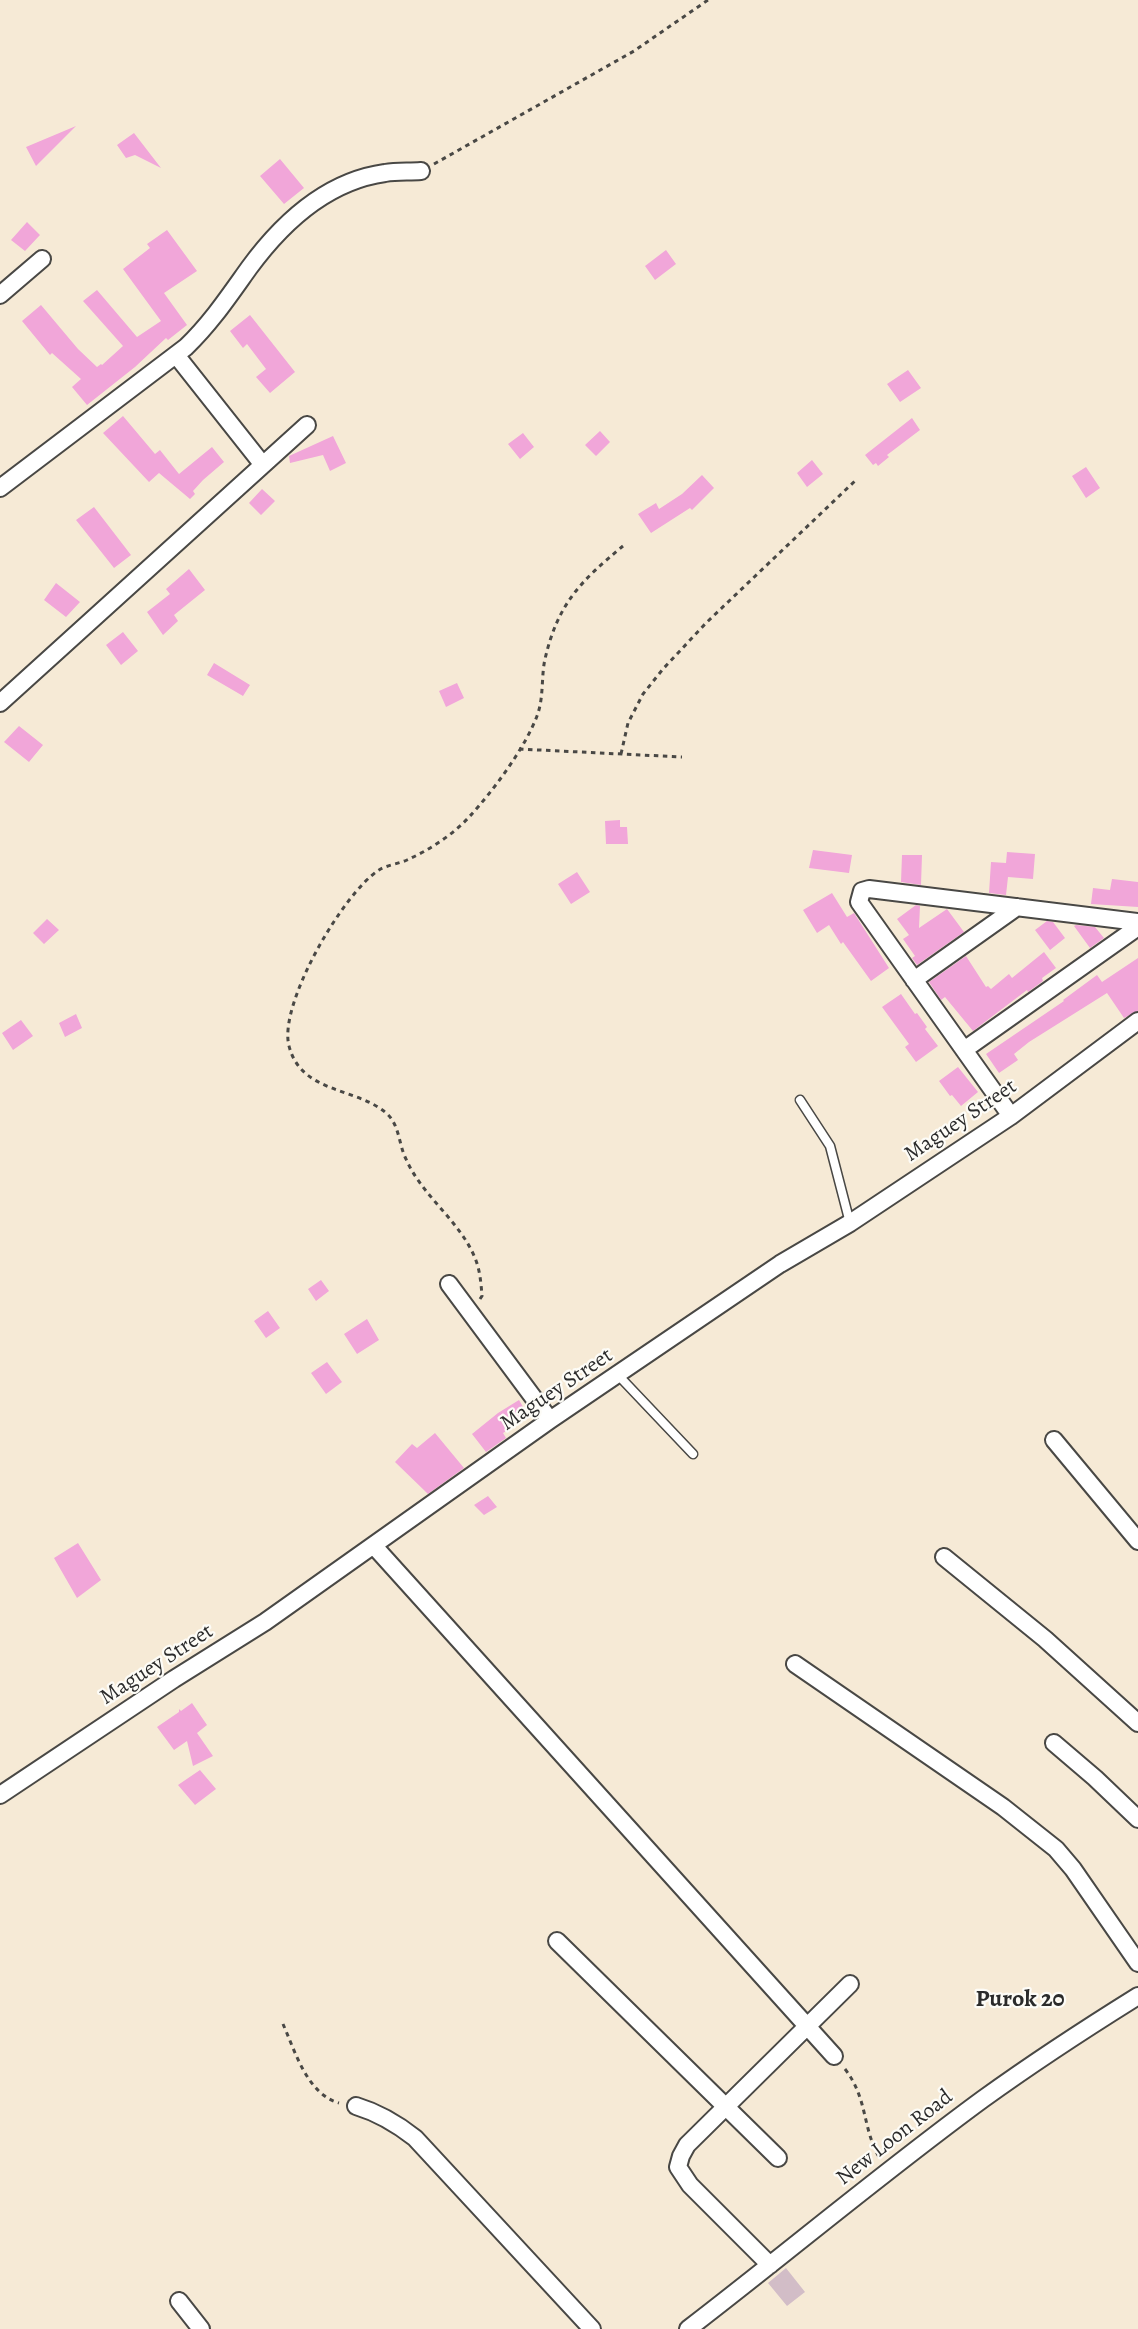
<!DOCTYPE html>
<style>
body{margin:0}
canvas{display:block;background:#f6ead6}
</style>
<canvas width="1138" height="2329"></canvas>
<script>
const ctx = document.querySelector('canvas').getContext('2d');
ctx.lineJoin = 'round';
function fillPath(path, color) {
  ctx.fillStyle = color;
  ctx.fill(path, 'evenodd');
}
function strokePath(path, color, width, dash) {
  ctx.strokeStyle = color;
  ctx.lineWidth = width;
  ctx.lineCap = dash ? 'butt' : 'round';
  ctx.setLineDash(dash || []);
  ctx.stroke(path);
}
function label(font, color, halo, rows, align = 'center') {
  ctx.font = font + ' Alegreya,serif';
  ctx.lineWidth = 4.5;
  ctx.setLineDash([]);
  ctx.textBaseline = 'middle';
  ctx.strokeStyle = halo;
  ctx.fillStyle = color;
  for (const [text, x, y, turn = 0] of rows) {
    ctx.save();
    ctx.translate(x, y);
    ctx.rotate((+turn || 0) * Math.PI / 180);
    ctx.textAlign = isNaN(turn) ? turn : align;
    if (halo) ctx.strokeText(text, 0, 0);
    ctx.fillText(text, 0, 0);
    ctx.restore();
  }
}
fillPath(new Path2D(`
 M786,2268L805,2292L787,2306L768,2283Z`), '#d2bdc7');
fillPath(new Path2D(`
 M76,126L36,166L26,147Z
 M134,133L161,168L135,155L126,158L117,145Z
 M280,159L304,188L284,204L260,176Z
 M27,222L40,235L25,251L11,240Z
 M167,230L197,271L164,293L187,325L168,340L166,338L135,367L87,405L72,387L81,379L52,353L50,355L22,321L41,305L78,349L97,367L101,364L102,365L123,346L83,301L97,290L137,337L161,321L123,269L150,248L147,244Z
 M666,250L676,264L655,280L645,266Z
 M250,315L295,372L270,393L256,377L266,369L247,344L243,348L230,331Z
 M908,370L921,388L900,402L887,384Z
 M123,416L155,454L160,450L179,474L212,447L224,462L203,480L193,491L195,494L190,499L159,473L149,482L103,433Z
 M912,418L920,430L887,455L889,457L878,466L876,463L873,465L865,455Z
 M600,431L610,442L596,456L585,445Z
 M523,433L534,447L520,459L508,444Z
 M333,436L346,463L330,471L323,455L290,463L289,456Z
 M812,460L823,474L807,487L797,473Z
 M1086,467L1100,488L1086,498L1072,476Z
 M702,475L714,488L692,510L690,508L651,533L638,514L656,503L659,509L682,494Z
 M262,489L275,501L261,515L249,503Z
 M94,507L131,555L114,568L76,520Z
 M189,569L205,590L174,615L178,621L163,635L147,612L170,594L166,589Z
 M56,583L80,602L66,617L44,600Z
 M123,632L138,651L121,665L106,645Z
 M214,663L250,685L243,696L207,675Z
 M457,683L464,698L446,707L439,691Z
 M19,726L43,745L29,762L4,742Z
 M620,820V827H627L628,844H606L605,821Z
 M813,850L852,855L849,873L809,868Z
 M1007,852L1035,854L1033,879L1008,877L1006,895L989,893L991,862L1006,863Z
 M902,855H922L921,885L901,882Z
 M577,872L590,892L571,904L558,884Z
 M1112,879L1138,882V907L1091,904L1093,888L1110,890Z
 M832,893L847,917L854,913L889,968L871,981L843,942L841,944L829,925L817,933L803,910Z
 M916,905L920,906L919,928L947,909L964,932L917,965L912,958L915,956L903,939L909,935L897,919Z
 M47,919L59,930L44,944L33,933Z
 M1047,921L1053,922L1065,938L1050,950L1035,930Z
 M1076,925L1095,927L1104,938L1090,948L1074,926Z
 M1044,952L1056,968L1042,978L1043,981L1028,992L1027,990L973,1031L945,997L941,1000L929,982L966,956L986,987L988,986L991,989L1009,974L1012,978Z
 M1138,958V1011L1124,1018L1107,993L1029,1042L1014,1054L1018,1060L999,1073L986,1054L1064,1001L1063,1000L1097,975L1102,982Z
 M901,994L915,1014L917,1013L927,1027L925,1029L938,1046L916,1062L905,1047L909,1044L882,1007Z
 M76,1014L82,1028L65,1037L59,1023Z
 M21,1020L33,1036L13,1050L2,1033Z
 M958,1067L978,1092L961,1106L952,1095L950,1096L939,1081Z
 M321,1280L329,1291L316,1301L308,1289Z
 M268,1311L280,1328L266,1338L254,1321Z
 M367,1319L379,1340L357,1354L344,1334Z
 M327,1362L342,1382L326,1394L311,1373Z
 M519,1400L529,1417L503,1433L506,1438L486,1452L472,1434L498,1413Z
 M435,1433L464,1468L428,1494L395,1462L412,1444L417,1448Z
 M488,1496L497,1507L484,1515L474,1505Z
 M78,1543L101,1580L77,1598L54,1558Z
 M192,1703L207,1725L197,1733L213,1756L193,1766L187,1741L174,1750L157,1727L179,1712V1709L181,1711Z
 M200,1770L216,1789L195,1805L178,1785Z`), '#f1a6d9');
const service = new Path2D(`
 M800,1100L830,1146L850,1223
 M618,1375L693,1454`);
const minor = new Path2D(`
 M0,295L42,259
 M176,355L263,465
 M0,488L186,347C211,323 229,296 249,268C282,223 327,181 385,173C397,171 409,172 421,171
 M0,703L307,425
 M914,980L1017,907
 M964,1050L1138,927
 M1011,1116L859,902L862,891L869,889L1138,922
 M449,1284L550,1420
 M1054,1440L1138,1541
 M374,1546L834,2056
 M944,1557L1045,1639L1138,1723
 M795,1664L1003,1807L1056,1849L1073,1869L1138,1963
 M1054,1743L1095,1778L1138,1819
 M0,1795L174,1679L265,1622L550,1420L780,1264L850,1223L1011,1116L1138,1021
 M557,1941L778,2158
 M356,2106C379,2113 396,2123 415,2138L592,2329
 M770,2265L690,2185L678,2167L681,2156L687,2145L850,1984
 M179,2301L201,2329
 M688,2329C787,2253 882,2173 983,2099C1033,2063 1085,2029 1138,1996`);
strokePath(service, '#494845', 11);
strokePath(minor, '#494845', 20);
strokePath(new Path2D(`
 M434,164L634,51L708,0
 M519,749L682,757
 M621,754L628,723L643,694L663,669L706,623L857,479
 M480,1299L482,1296C481,1283 480,1270 475,1258C460,1221 422,1196 406,1159C398,1143 400,1124 385,1112C354,1087 301,1093 289,1046C278,1004 344,892 379,870C387,865 398,864 407,860C429,850 453,835 470,816C493,791 525,748 537,716C544,698 541,677 545,659C558,603 581,581 623,546
 M283,2024C295,2051 307,2094 339,2103
 M845,2069C868,2099 862,2127 879,2157`), '#494845', 3, [4.5, 4.5]);
strokePath(service, '#fff', 8);
strokePath(minor, '#fff', 16);
label('22px', '#2b2b2b', '#fdfcf7', [
 ["Maguey Street",961,1121,-34],
 ["Maguey Street",557,1390,-34],
 ["Maguey Street",157,1665,-33],
 ["New Loon Road",895,2138,-38]
]);
label('bold 24px', '#2b2b2b', '#fdfcf7', [
 ["Purok 20",1020,2000]
]);
</script>
